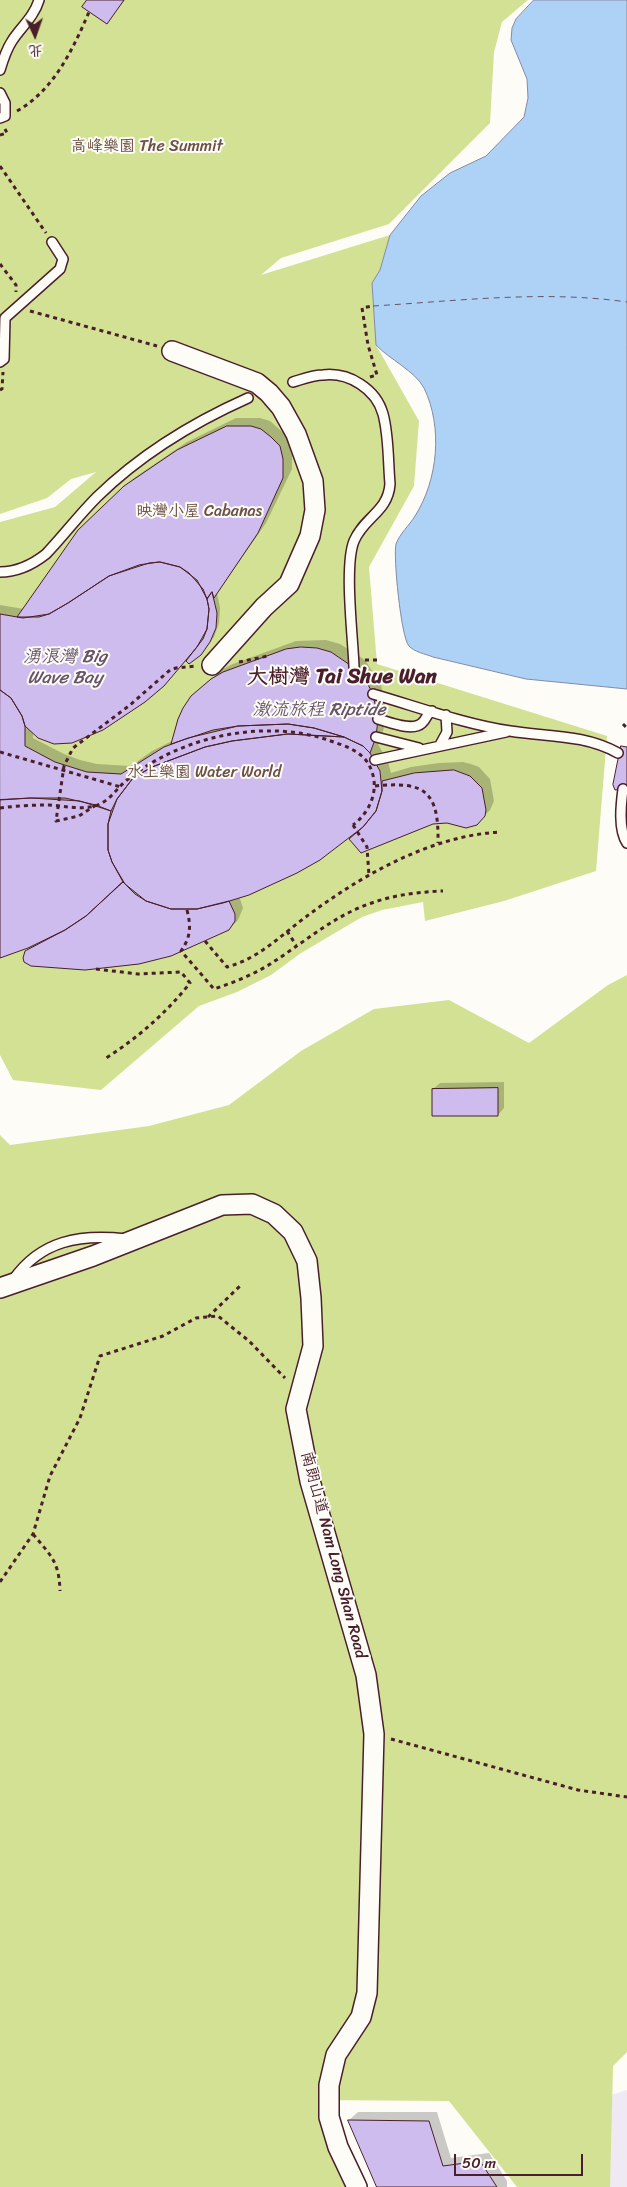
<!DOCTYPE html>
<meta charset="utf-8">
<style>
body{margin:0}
#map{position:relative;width:627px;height:2187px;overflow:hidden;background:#fdfcf7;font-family:Sriracha,"LXGW WenKai TC",sans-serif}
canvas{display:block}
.north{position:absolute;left:10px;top:10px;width:50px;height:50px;-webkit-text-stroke:4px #fdfcf7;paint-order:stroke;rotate:177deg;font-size:14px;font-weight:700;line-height:20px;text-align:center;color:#4a1f2b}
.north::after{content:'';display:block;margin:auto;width:18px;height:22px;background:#4a1f2b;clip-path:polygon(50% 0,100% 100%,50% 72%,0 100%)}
.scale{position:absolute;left:454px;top:2154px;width:129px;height:22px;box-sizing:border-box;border:2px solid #4a1f2b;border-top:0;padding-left:6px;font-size:15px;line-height:18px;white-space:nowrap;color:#4a1f2b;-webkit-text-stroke:4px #fdfcf7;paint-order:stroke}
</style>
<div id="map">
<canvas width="627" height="2187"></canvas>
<div class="north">北</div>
<div class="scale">50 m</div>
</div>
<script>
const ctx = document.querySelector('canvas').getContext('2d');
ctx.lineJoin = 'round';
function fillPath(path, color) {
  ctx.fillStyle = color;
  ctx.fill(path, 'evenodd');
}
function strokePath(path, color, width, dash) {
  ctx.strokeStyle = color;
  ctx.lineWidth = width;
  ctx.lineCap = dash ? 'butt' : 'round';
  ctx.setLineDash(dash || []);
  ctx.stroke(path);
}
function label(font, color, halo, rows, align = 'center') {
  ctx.font = font + ' Sriracha,"LXGW WenKai TC",sans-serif';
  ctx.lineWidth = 4;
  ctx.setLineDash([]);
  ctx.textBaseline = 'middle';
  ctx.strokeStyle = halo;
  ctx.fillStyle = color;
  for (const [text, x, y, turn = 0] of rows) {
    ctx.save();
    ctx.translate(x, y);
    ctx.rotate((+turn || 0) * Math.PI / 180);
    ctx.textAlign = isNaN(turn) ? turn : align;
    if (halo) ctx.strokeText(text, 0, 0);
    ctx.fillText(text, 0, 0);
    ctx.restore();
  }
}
fillPath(new Path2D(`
 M627,2090V2187H529V2120Z`), '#efe9f4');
fillPath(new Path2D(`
 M0,0H528L502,22L494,52L490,123L389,224L281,258L261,275L390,235L380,270L372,283L376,345L419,421L414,486L369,567L377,664L607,736L596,871L504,901L425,921L423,902L382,910L362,917L301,953L271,975L237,992L199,1006L101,1090L13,1080L0,1055V522L55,507L96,472L71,479L47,498L0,514Z
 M627,975V2052L613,2066L610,2187H517L449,2101L318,2100L353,2187H0V1135L10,1145L149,1126L229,1105L301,1051L374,1009L449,1000L529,1043L608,985Z`), '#d3e194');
const water = new Path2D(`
 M534,0H627V689L526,679L433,657C426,654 414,652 409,646C401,638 393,555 396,544C400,533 409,526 415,516C438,480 443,427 424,388C415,371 389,359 376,345L372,283L380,270L390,235L421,196L450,173L486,156L524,117L528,98L527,79L511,40L512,28L516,19Z`);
fillPath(water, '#aed1f6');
strokePath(water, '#868aa5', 1);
fillPath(new Path2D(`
 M88,0H125L107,22Z
 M236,418H260L270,421L288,437L292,450V469L266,523L217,593L220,608L219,623L214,637L205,649L187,660L159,688L124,716L102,729L33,732V738L64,754L80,760L97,764L131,766L152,751L174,740L201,688L221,670L233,664L296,641L326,640L340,644L365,660L381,685L386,710L384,728L378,744L388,762L391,773L411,767L439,763L463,762L471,764L479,767L490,779L494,801L490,810L480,820L433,823L361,851L349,837L239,896L243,908L238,920L229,929L24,958L29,947L0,957V605L24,609L79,531L134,478L187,442Z
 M504,1082V1108L498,1115L433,1089L440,1083Z
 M358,2112H437L451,2158L489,2153L507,2181V2187H379L349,2120Z`), '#0003');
strokePath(new Path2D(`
 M373,306C457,301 544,290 627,302`), '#685468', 1, [6, 5]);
const building = new Path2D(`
 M87,0H124L107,24L82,7Z
 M227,426H251L261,429L271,437L280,446L283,459V478L258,533L214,598L212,592L207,599L197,580L180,567L160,562L149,563L109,576L68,603L49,614L39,617H17L78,530L124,486L177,450Z
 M160,562L180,567L189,573L203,589L207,599L209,609L207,629L197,647L164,686L145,702L103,730L72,743L54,744L38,738L25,726L22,716L11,698L0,690V614L23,618L49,614L68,603L109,576L139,565Z
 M212,592L217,613L216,628L210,642L201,655L189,664L186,661L203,639L207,629L209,609L207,599Z
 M301,647L317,648L331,652L356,669L366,681L373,694L378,719L376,737L370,753L363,746L344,737L314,728L288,724L238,726L213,730L171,744L178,719L183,708L191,696L211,679L223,672L286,649Z
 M0,690L11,698L22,716L25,726V746L55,762L87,772L121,774L164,747L188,738L238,726L288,724L314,728L344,737L288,734L232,741L205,747L152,767L133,778L117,799L111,811L96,805L65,798H31L0,800Z
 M288,734L344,737L363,746L370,753L380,771L382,791L376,811L363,827L320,860L297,873L249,895L223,903L197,909H171L146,901L125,884L112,862L108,850V824L117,799L133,778L152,767L205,747L232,741Z
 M621,746L627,747V788L615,790L613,785Z
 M454,770L470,776L482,788L486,810L485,816L477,825L466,828L447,823L433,824L361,853L349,839L363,827L376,811L382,791V781L414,773Z
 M31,798L80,801L111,811L108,824V850L112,862L123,882L86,916L65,930L28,948L0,958V800Z
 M123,882L135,894L146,901L171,909H197L229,901L235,914V921L229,930L171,956L139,964L85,970L31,966L24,962L23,958L25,951L65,930L86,916Z
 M498,1088V1116H432V1089Z
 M348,2120L429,2121L443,2166L480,2161L497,2187H377Z`);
fillPath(building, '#cdbced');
strokePath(building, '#4a1f2b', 1);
const lane = new Path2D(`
 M0,70C3,60 6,50 12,41C21,27 34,17 39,0
 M0,93L5,103V116L0,118
 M0,362L4,359L5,318L60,269L63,259L52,242
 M293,382C303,379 313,375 323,375C349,372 376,389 383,414C389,436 388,462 390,484C388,512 364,517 354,541C344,566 353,637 354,667
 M0,572C18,572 32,565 46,554C64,535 79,515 97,497C141,454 192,423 248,398
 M373,694C418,707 464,724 510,731C547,737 584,734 618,753
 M378,719C389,722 413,732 422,723C427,719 426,714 432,711
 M376,737L419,748
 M440,745L447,732L446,715
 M375,760L506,732
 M623,789C621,804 618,830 627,843
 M13,1280C41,1240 80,1234 126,1239`);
const street = new Path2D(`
 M172,351L257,383L269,393L281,407L296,434L313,481L315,510L310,536L289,584L264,607L212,665
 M0,1288L93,1256L222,1205L252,1204L274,1214L293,1232L307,1261L311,1298L313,1346L296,1409L310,1481L366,1675L374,1734L367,1993L361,2017L336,2055L329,2085V2117L338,2147L357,2187`);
strokePath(lane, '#4a1f2b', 12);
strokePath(street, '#4a1f2b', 22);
strokePath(new Path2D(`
 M17,111C54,90 73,49 89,12
 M0,135L7,133L5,129
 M0,166L46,233
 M0,264L16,285V292
 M30,311L157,346
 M370,377L377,375L368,345L362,308L373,306
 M0,390L2,389L3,372
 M365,660H377
 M239,662L268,656
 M623,724L627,728
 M375,786C425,781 439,791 438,843
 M96,805L79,816L56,821L64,766L73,748L130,705L170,670L176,668L196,666
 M353,825L367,847L369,876
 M187,910C191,926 191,937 181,951L214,989C232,983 250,976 267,966C298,947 327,921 361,907C387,896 415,892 443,891
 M287,931L296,945
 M205,941L227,967C260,958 281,935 307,916C362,875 432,835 501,832
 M96,969L138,974L181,972L190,983C166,1013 139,1037 106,1058
 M208,1317L240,1286
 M33,1534C51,1556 59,1561 60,1591
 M0,1582L33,1534L50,1476L80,1418L100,1356L163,1336L196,1318L218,1316L249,1341L285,1378
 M391,1739L578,1790L627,1797`), '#4a1f2b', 3, [4, 4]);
strokePath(lane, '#fdfcf7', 9);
strokePath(street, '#fdfcf7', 19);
strokePath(new Path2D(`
 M0,752L121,787
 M0,808C16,806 33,805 49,805C65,806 80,810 95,806C110,801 115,790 127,780C132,775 139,771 145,767C196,734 267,721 325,739C344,746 365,750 372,772C379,792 369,813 353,825`), '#4a1f2b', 3, [4, 4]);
label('16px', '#6c5045', '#fdfcf7', [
 ["高峰樂園 The Summit",147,147],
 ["映灣小屋 Cabanas",199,512],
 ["水上樂園 Water World",204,773]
]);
label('16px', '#4a1f2b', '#fdfcf7', [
 ["南朗山道 Nam Long Shan Road",333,1555,75]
]);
label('italic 18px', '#685468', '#fdfcf7', [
 ["湧浪灣 Big",65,657],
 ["Wave Bay",65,678],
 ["激流旅程 Riptide",319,710]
]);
label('bold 21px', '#4a1f2b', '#fdfcf7', [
 ["大樹灣 Tai Shue Wan",342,678]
]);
</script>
